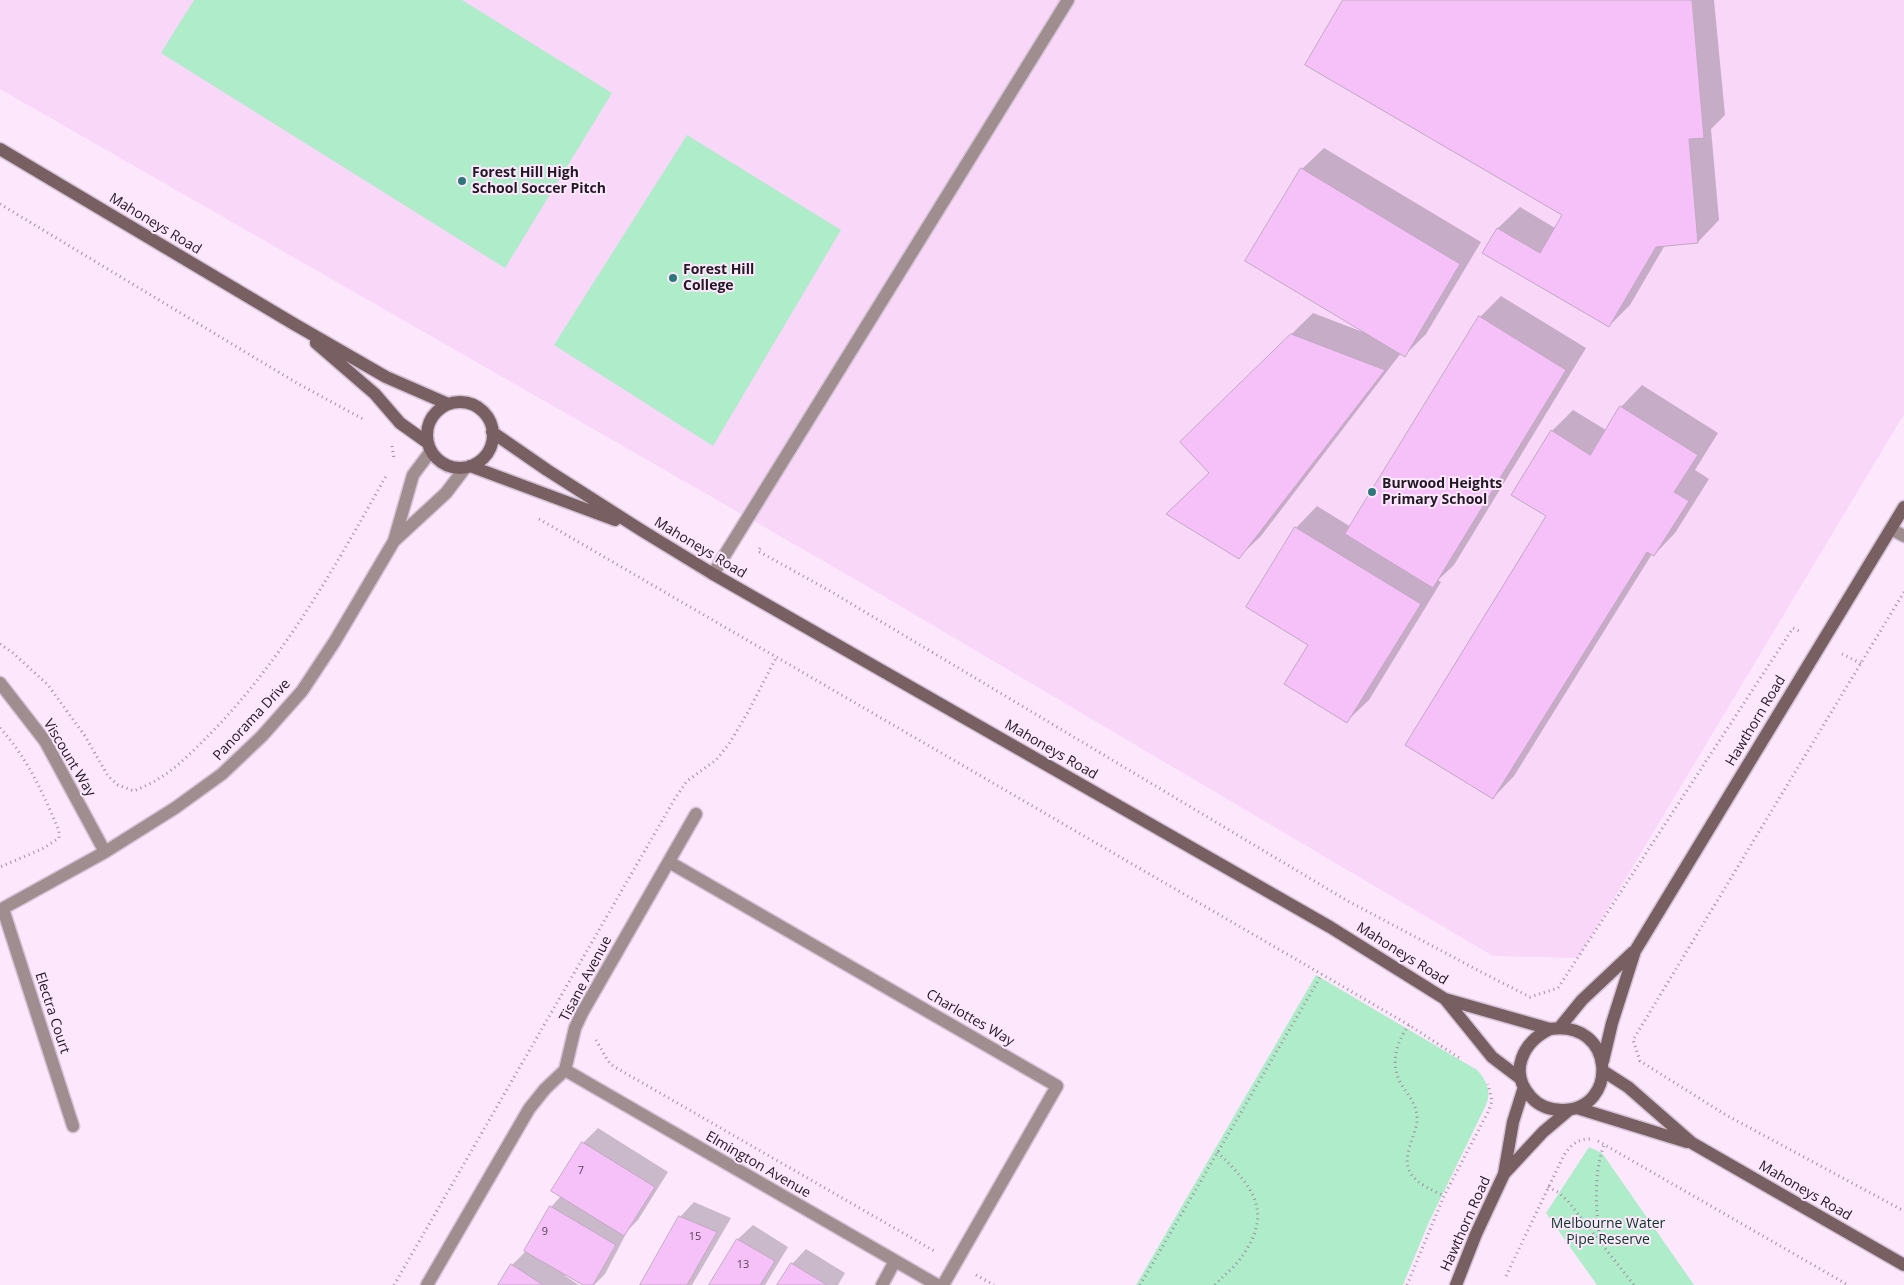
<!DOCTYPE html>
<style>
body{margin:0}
canvas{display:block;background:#fce7fd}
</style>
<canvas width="1904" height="1285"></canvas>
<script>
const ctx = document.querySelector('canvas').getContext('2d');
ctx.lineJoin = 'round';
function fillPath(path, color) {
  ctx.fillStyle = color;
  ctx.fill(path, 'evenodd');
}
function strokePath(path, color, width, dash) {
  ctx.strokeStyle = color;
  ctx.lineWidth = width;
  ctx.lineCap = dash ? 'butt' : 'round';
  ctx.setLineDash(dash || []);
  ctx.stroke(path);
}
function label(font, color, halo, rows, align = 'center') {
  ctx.font = font + ' "Open Sans",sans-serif';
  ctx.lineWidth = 4;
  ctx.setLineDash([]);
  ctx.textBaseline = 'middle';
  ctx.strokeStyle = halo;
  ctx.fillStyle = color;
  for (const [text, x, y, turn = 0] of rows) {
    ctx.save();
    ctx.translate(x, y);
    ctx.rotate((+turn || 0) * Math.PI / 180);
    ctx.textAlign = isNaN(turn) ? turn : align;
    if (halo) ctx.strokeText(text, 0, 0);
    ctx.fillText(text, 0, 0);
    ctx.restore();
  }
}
fillPath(new Path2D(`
 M0,0H1904V414L1578,958L1493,956L841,571L0,89Z`), '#f8d7f9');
fillPath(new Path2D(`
 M194,0H462L612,93L505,268L161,53Z
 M687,135L841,230L713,446L554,345Z
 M1316,975L1477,1070C1486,1079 1492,1092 1486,1105L1428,1224L1403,1285H1136Z
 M1589,1147L1602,1153L1694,1285H1597L1546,1213Z`), '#aeecca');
fillPath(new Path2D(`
 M1345,0H1714L1725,115L1711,129L1719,220L1698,242L1665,245L1630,305L1609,326L1484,253L1498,228L1520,207L1555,228L1563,215Z
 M1324,148L1481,242L1426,334L1405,355L1401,353L1261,536L1239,557L1211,472L1203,421L1313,313L1363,332L1364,331L1247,260L1302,169Z
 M1501,296L1586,348L1454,565L1438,580L1441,582L1369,700L1347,721L1309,645L1296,528L1317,506L1351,527L1480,317Z
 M1642,385L1718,433L1695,470L1709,479L1675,533L1654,555L1652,554L1514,776L1493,798L1548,516L1552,431L1573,410L1606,430L1621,407Z
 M598,1128L668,1172L638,1220L628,1230L605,1274L594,1285H585L566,1274L565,1276L579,1285H499L512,1265L526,1251L551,1207L561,1196L553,1191L583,1143Z
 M694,1202L731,1218L692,1285H642L680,1217Z
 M753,1225L788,1247L765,1285H711L738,1239Z
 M806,1249L845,1273L838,1285H779L792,1264Z`), '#0003');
const building = new Path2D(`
 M1343,0H1692L1704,138L1689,139L1698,243L1656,247L1609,327L1482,253L1497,228L1540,253L1562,215L1305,65Z
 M1301,168L1460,264L1405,357L1245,261Z
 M1479,316L1566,370L1433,588L1345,534Z
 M1291,334L1385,370L1239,559L1166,514L1209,473L1180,442Z
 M1620,406L1698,455L1674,492L1689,501L1654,556L1647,552L1493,799L1405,745L1546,516L1511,495L1551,430L1590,455Z
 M1295,527L1421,604L1347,723L1284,684L1308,645L1246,607Z
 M582,1142L655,1187L624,1236L551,1191Z
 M550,1206L616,1245L593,1285H583L524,1251Z
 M679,1216L717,1232L687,1285H640Z
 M737,1239L775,1261L760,1285H709Z
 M791,1263L827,1285H777Z
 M511,1264L543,1285H498Z`);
fillPath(building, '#f6c1f9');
strokePath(building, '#c2a8c3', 1);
const lane = new Path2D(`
 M713,574L1068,0
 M669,862L1057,1086L943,1285`);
const street = new Path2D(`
 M1891,529L1904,536
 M394,541L446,493L465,468
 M0,683L45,741L105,852
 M3,909L73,1126
 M0,910L105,852L175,808L222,774L262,736L302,691L335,641L361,597L394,541L413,475L431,451
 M565,1070L937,1285
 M427,1285L529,1109L545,1089L565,1070L575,1028L582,1013L696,814
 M882,1285L895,1261`);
const secondary = new Path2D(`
 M0,149L294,324L386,377L448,404
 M316,343L375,394L400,423L428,443
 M427 435a33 33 0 1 1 66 0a33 33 0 1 1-66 0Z
 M492,432L547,470L641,530L713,574L1330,927L1445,999L1550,1029C1615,1019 1620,1110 1562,1110C1551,1110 1539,1106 1531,1097C1508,1072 1523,1042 1550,1029
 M470,466L615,520
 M1445,999L1492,1057L1521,1079
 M1560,1027L1582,1000L1633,952
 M1603,1061L1612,1023L1635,951L1904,507
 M1603,1071L1628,1087L1692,1143L1904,1265
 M1577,1108L1687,1142
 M1504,1174L1543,1132L1569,1110
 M1456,1285L1476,1234L1504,1174L1513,1122L1524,1087`);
strokePath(lane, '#d5c2d6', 15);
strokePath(street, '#d5c2d6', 15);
strokePath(secondary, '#d5c2d6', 15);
strokePath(new Path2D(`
 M0,204L295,382L363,419
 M392,446L394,459
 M539,519L1409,1025L1461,1059
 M760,548L758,551L830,591L1346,900L1485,974L1530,997L1558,988L1793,628L1801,632
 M1904,592L1633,1040L1640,1061L1726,1115L1904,1211
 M0,644L13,653L48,685L85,736L108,776L118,785L134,791C142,787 151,784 158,779C177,768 194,750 209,735C283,660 335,567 386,476
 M1842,654L1862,664
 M0,728C27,757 44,795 59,831V838L42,849L0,867
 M1409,1025C1397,1041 1390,1062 1400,1082C1407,1095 1418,1104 1417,1120C1416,1136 1401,1157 1410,1172C1416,1184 1433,1190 1444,1196
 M596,1040L608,1061L613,1066L936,1252
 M1598,1141L1848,1285
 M1548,1187L1558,1192L1567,1200L1634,1285
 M1600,1241C1596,1210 1593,1175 1604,1145
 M976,1275L994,1285
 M1506,1276L1564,1155C1571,1145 1577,1139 1590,1139
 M394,1285L674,800L687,781L716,760L729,744L748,712L777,656
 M1140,1285L1322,974
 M1215,1285C1222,1277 1230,1271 1237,1263C1275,1215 1256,1189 1217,1152
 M1407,1285L1444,1196L1489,1110L1492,1101L1488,1084`), '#9e8f9f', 3, [1, 4]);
strokePath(lane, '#9f8d8f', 12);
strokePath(street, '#9f8d8f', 12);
strokePath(secondary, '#786062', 12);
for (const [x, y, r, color] of [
 [462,181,5,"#2d7778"],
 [673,278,5,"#2d7778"],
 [1372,492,5,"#2d7778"]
]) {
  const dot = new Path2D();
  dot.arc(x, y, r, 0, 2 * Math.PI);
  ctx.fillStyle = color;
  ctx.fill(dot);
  strokePath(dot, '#fce7fd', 2);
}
label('11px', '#574358', null, [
 ["7",581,1171],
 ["9",545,1232],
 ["15",695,1237],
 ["13",743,1265]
]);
label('bold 14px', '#221923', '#fce7fd', [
 ["Forest Hill High",472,173],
 ["School Soccer Pitch",472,189],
 ["Forest Hill",683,270],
 ["College",683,286],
 ["Burwood Heights",1382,484],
 ["Primary School",1382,500]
], 'left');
label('14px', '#221923', '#fce7fd', [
 ["Mahoneys Road",155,224,31],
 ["Mahoneys Road",700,548,31],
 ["Panorama Drive",252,720,-47],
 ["Hawthorn Road",1756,721,-59],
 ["Mahoneys Road",1051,750,30],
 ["Viscount Way",69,758,59],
 ["Mahoneys Road",1402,954,32],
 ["Tisane Avenue",586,979,-62],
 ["Electra Court",52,1013,72],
 ["Charlottes Way",970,1018,30],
 ["Elmington Avenue",758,1165,30],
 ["Mahoneys Road",1805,1191,30],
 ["Hawthorn Road",1466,1224,-66]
]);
label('14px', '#0a3623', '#fce7fd', [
 ["Melbourne Water",1608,1224],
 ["Pipe Reserve",1608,1240]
]);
</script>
